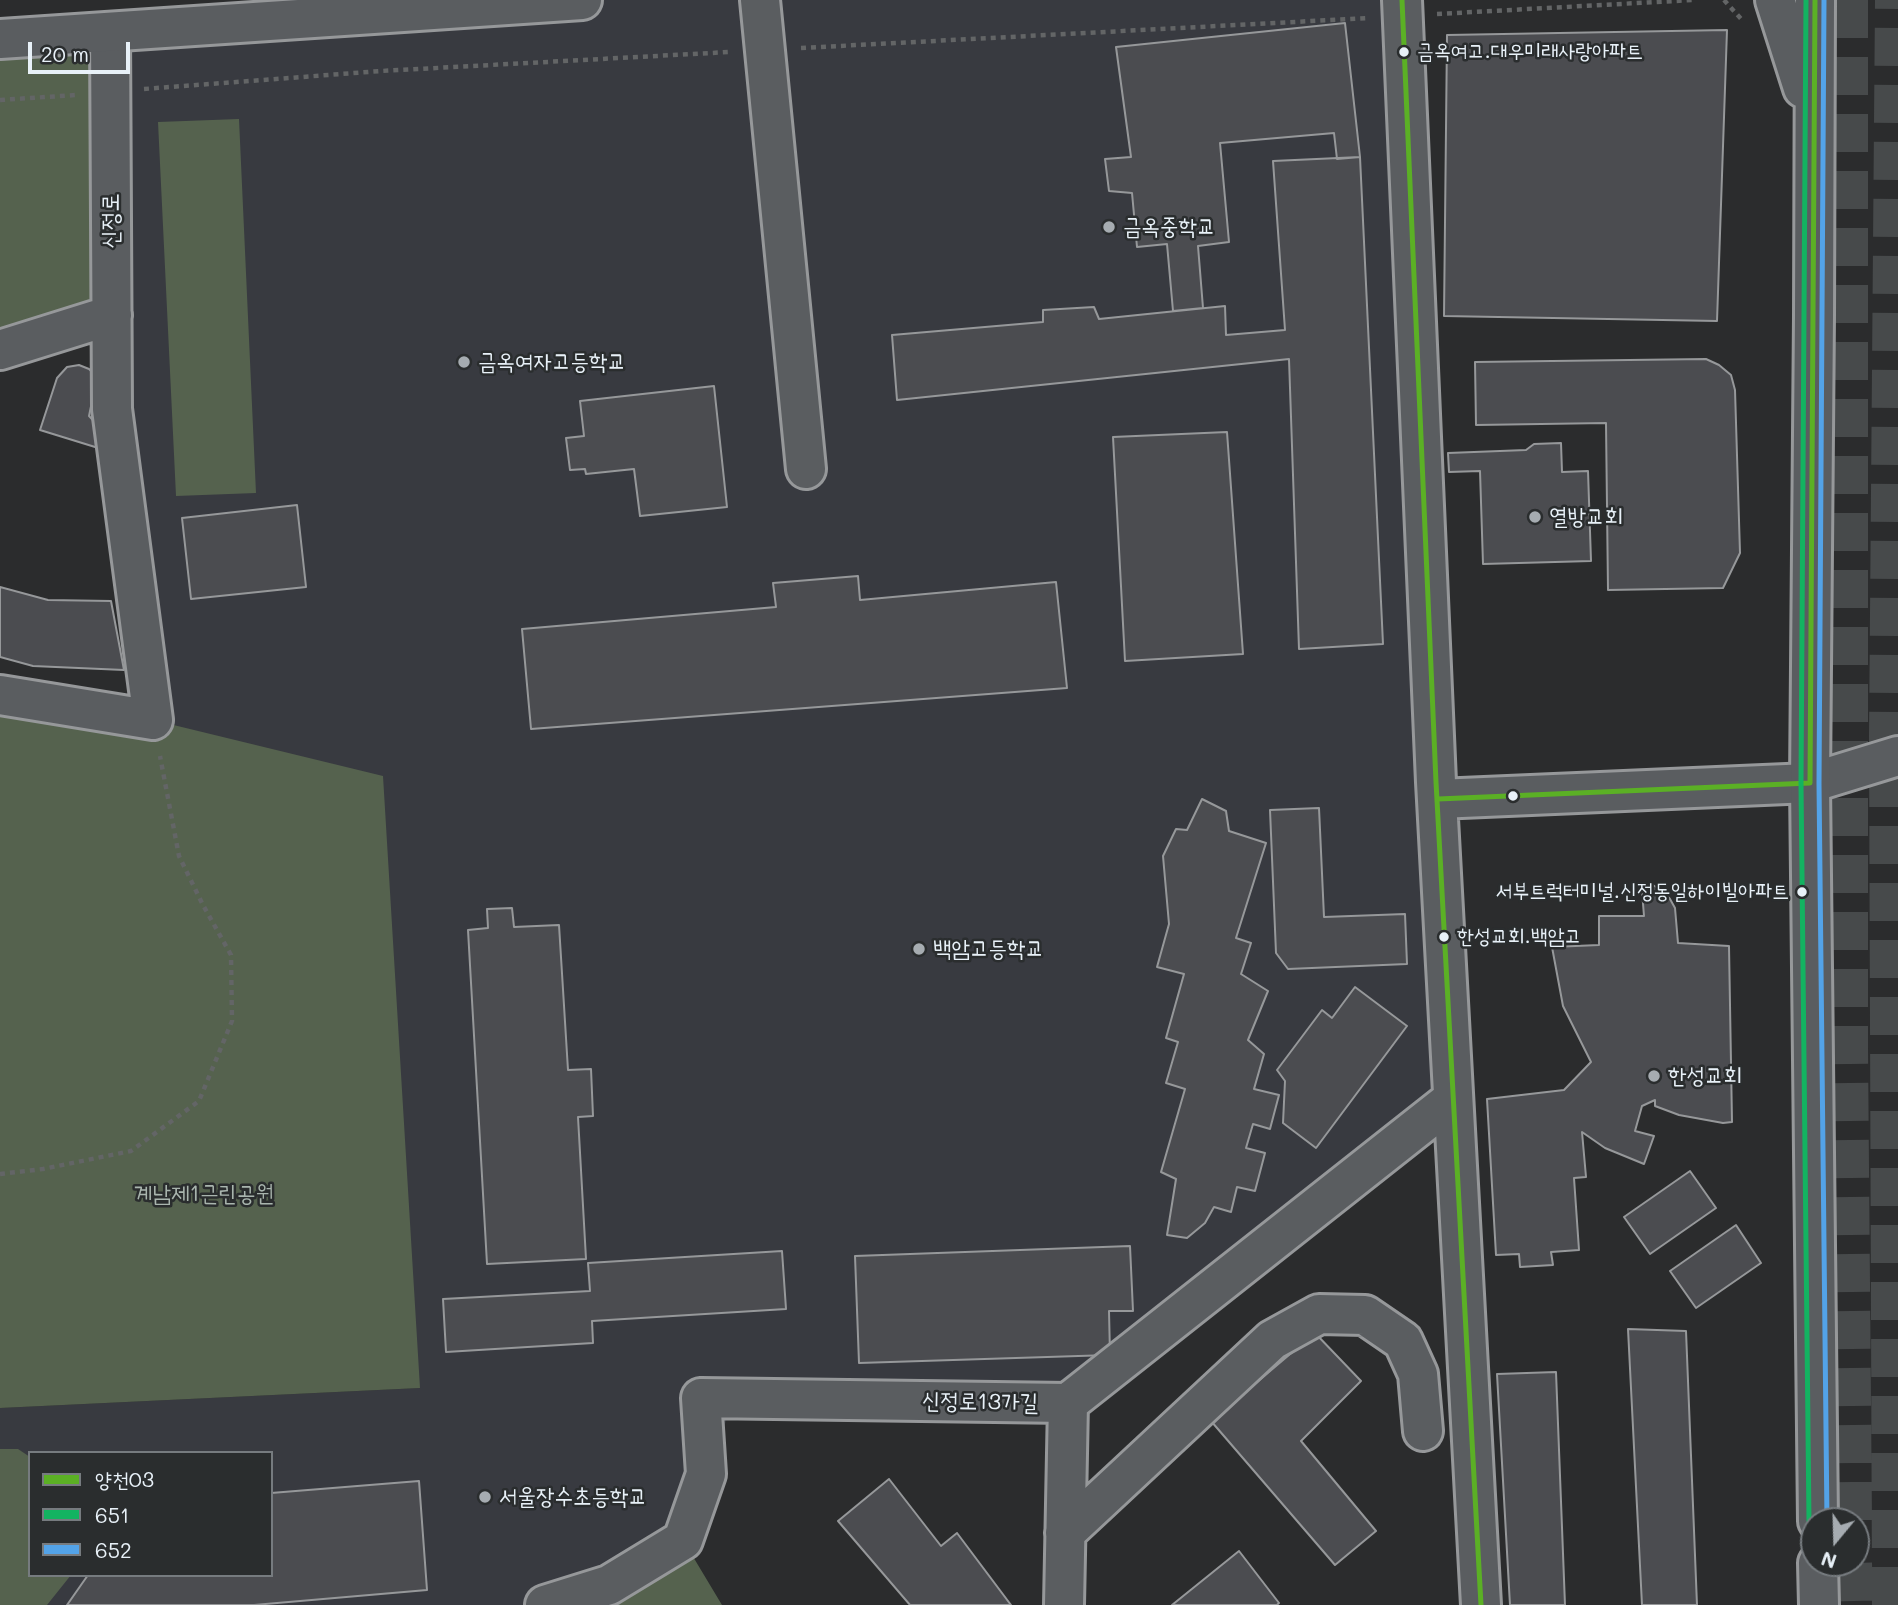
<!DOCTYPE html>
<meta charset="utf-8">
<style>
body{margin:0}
#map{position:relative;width:1898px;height:1605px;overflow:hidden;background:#2b2c2d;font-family:Mali,"Poor Story",sans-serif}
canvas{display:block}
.legend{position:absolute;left:28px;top:1451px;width:245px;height:126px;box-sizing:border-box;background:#2a2d2e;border:2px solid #767b7f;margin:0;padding:9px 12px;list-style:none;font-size:21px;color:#e8f1f8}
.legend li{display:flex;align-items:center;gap:14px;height:35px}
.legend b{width:35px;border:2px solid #767b7f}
.north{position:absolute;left:1800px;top:1507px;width:70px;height:70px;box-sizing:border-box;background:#2a2d2e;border:2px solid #767b7f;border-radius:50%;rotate:199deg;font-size:19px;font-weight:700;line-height:28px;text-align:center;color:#e8f1f8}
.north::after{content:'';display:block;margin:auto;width:24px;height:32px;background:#a6acb1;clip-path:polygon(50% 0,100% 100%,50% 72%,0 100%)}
.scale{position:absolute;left:28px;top:42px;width:102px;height:32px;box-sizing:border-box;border:4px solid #e8f1f8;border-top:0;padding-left:9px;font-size:21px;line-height:24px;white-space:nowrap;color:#e8f1f8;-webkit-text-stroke:5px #2a2d2e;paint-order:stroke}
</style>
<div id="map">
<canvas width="1898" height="1605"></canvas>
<ul class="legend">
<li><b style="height:9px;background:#5bb025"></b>양천03</li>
<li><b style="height:9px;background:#13b361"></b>651</li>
<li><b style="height:9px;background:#53a3e8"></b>652</li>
</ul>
<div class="north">N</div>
<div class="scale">20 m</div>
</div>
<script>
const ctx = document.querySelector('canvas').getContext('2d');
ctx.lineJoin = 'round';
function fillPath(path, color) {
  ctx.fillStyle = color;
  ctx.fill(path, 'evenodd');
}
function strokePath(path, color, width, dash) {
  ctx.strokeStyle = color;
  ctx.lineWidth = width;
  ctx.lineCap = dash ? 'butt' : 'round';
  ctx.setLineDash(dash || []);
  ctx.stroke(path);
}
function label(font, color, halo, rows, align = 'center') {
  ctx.font = font + ' Mali,"Poor Story",sans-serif';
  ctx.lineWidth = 5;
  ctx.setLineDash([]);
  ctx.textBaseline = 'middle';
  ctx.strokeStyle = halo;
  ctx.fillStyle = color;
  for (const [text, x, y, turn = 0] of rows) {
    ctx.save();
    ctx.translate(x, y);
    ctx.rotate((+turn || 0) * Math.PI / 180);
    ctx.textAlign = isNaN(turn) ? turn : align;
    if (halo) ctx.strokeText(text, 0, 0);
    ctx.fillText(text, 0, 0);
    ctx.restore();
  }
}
fillPath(new Path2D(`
 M582,0H1402L1453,1099L1068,1403L734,1399L683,1540L545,1605H0V1408L420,1388L153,720L112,409L110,32ZM30,1453H271V1575H30Z`), '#383a40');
fillPath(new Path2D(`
 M110,32L112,315L0,350V39Z
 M239,119L256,493L176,496L158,122Z
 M0,695L153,720L383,776L420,1388L0,1408Z
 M0,1449H18L30,1457V1575H71L47,1605H0Z
 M683,1540L722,1605H545Z`), '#55624e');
const building = new Path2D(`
 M1345,23L1360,157L1337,159L1334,133L1220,143L1229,242L1198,246L1203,308L1173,311L1167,244L1137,247L1132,193L1109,191L1105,159L1131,157L1116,47Z
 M1727,30L1717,321L1444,316L1447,35Z
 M1360,157L1383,644L1299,649L1289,359L897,400L892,335L1043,322V310L1094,307L1099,319L1225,306L1226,335L1285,330L1273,161Z
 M1706,359L1719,365L1731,375L1735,390L1740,553L1723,588L1608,590L1606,423L1476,425L1475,362Z
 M79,365L89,369L97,377L89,416L110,438L108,451L40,430L57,378L67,367Z
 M714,386L727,507L640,516L634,469L586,474L585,469L570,470L566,438L584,436L580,401Z
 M1227,432L1243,654L1125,661L1113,437Z
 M1561,443L1562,472L1588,471L1591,561L1483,564L1480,471L1449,472L1448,453L1526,450L1534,444Z
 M297,505L306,587L191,599L182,518Z
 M858,576L860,600L1056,582L1067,688L531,729L522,629L776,607L773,583Z
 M0,587L48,600L111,601L124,670L33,666L0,657Z
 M1202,799L1226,811L1229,831L1266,843L1236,938L1251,943L1241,974L1268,991L1248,1040L1264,1054L1254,1089L1279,1095L1270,1129L1253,1124L1246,1148L1265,1153L1255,1191L1237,1187L1231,1212L1214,1207L1205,1223L1187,1238L1167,1235L1176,1179L1161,1172L1185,1089L1166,1083L1178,1042L1166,1038L1184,974L1157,967L1169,924L1163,856L1176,829L1187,830Z
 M1319,808L1324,917L1405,914L1407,964L1288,969L1276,953L1270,810Z
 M1644,884H1651L1663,891L1670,899L1675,908L1678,943L1729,946L1732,1122L1723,1123L1679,1115L1655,1106V1100L1642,1106L1635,1131L1654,1136L1644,1164L1605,1148L1582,1132L1586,1177L1574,1178L1579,1250L1551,1252L1553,1265L1520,1267L1519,1254L1496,1255L1487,1099L1564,1090L1591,1062L1563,1006L1552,947L1599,945V916H1644L1642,891Z
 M512,908L514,927L559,925L568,1070L591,1069L593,1116L578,1117L586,1259L487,1264L468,930L488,928L487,909Z
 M1355,987L1407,1026L1316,1148L1283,1123L1285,1081L1277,1070L1322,1010L1332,1018Z
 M1690,1171L1716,1208L1650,1254L1624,1217Z
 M1736,1225L1761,1263L1696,1308L1670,1271Z
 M1130,1246L1133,1311H1109L1110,1355L859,1363L855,1256Z
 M782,1251L786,1309L592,1321L593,1343L446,1352L443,1299L590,1291L588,1263Z
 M1628,1329L1686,1331L1697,1605H1642Z
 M1315,1333L1361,1381L1301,1441L1376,1531L1335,1565L1211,1421Z
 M1556,1372L1565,1605H1510L1497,1374Z
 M889,1479L941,1546L957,1533L1011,1605H910L838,1521Z
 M419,1481L427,1590L254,1605H67L88,1575H271V1493Z
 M1239,1551L1279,1603L1277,1605H1172Z`);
fillPath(building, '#4b4c50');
strokePath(building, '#96989a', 2);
strokePath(new Path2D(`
 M1849,0V1048L1853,1521
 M1853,1563L1854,1605
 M1891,1605L1888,736L1894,0`), '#474a4b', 38, [38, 19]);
const minor = new Path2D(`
 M760,0L806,469
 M1402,0L1436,782L1481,1605
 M0,350L112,315
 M0,695L153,720L112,409L110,32
 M1438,799L1810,783L1898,756
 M1065,1533L1272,1340L1319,1314L1365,1315L1403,1341L1418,1374L1423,1431
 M545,1605L609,1585L683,1540L706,1474L701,1398L1068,1403L1453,1099
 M1064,1605L1068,1403`);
const major = new Path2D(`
 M1775,0L1803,88
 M1815,0L1814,316L1810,783L1818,1521
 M0,39L582,0
 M1818,1563L1819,1605`);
strokePath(minor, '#96989a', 44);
strokePath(major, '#96989a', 44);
strokePath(new Path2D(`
 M1724,0L1742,20
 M1437,14L1693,0
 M801,48L1369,18
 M144,89L381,71L729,52
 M0,100L76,95
 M0,1174L43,1169L131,1151L199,1101L232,1021L231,955L203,905L179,856L160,756`), '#636566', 4.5, [5, 5]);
strokePath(minor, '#5a5d60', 38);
strokePath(major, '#5a5d60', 38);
strokePath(new Path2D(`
 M1402,0L1436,782L1481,1605
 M1438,799L1810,783L1815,0`), '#5bb025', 5);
strokePath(new Path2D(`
 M1806,0L1801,783L1809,1521`), '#13b361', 5);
strokePath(new Path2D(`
 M1824,0L1819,783L1827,1521`), '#53a3e8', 5);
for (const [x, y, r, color] of [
 [1404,52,6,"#e8f1f8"],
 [1109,227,7,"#a6acb1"],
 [464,362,7,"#a6acb1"],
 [1535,517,7,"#a6acb1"],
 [1513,796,6,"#e8f1f8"],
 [1802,892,6,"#e8f1f8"],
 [1444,937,6,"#e8f1f8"],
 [919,949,7,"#a6acb1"],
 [1654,1076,7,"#a6acb1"],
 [485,1497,7,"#a6acb1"]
]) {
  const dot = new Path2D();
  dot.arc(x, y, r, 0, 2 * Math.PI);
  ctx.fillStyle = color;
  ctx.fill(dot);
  strokePath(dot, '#2a2d2e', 2.5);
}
label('21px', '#e8f1f8', '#2a2d2e', [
 ["금옥여고.대우미래사랑아파트",1417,52],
 ["서부트럭터미널.신정동일하이빌아파트",1789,892,"right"],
 ["한성교회.백암고",1457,937]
], 'left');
label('23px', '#e8f1f8', '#2a2d2e', [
 ["신정로",111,221,-90],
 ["신정로13가길",980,1402,1]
]);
label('23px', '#e8f1f8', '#2a2d2e', [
 ["금옥중학교",1123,227],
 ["금옥여자고등학교",478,362],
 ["열방교회",1549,517],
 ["백암고등학교",933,949],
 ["한성교회",1668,1076],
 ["서울장수초등학교",499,1497]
], 'left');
label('23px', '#a9b5ae', '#2a2d2e', [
 ["계남제1근린공원",204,1194]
]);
</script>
